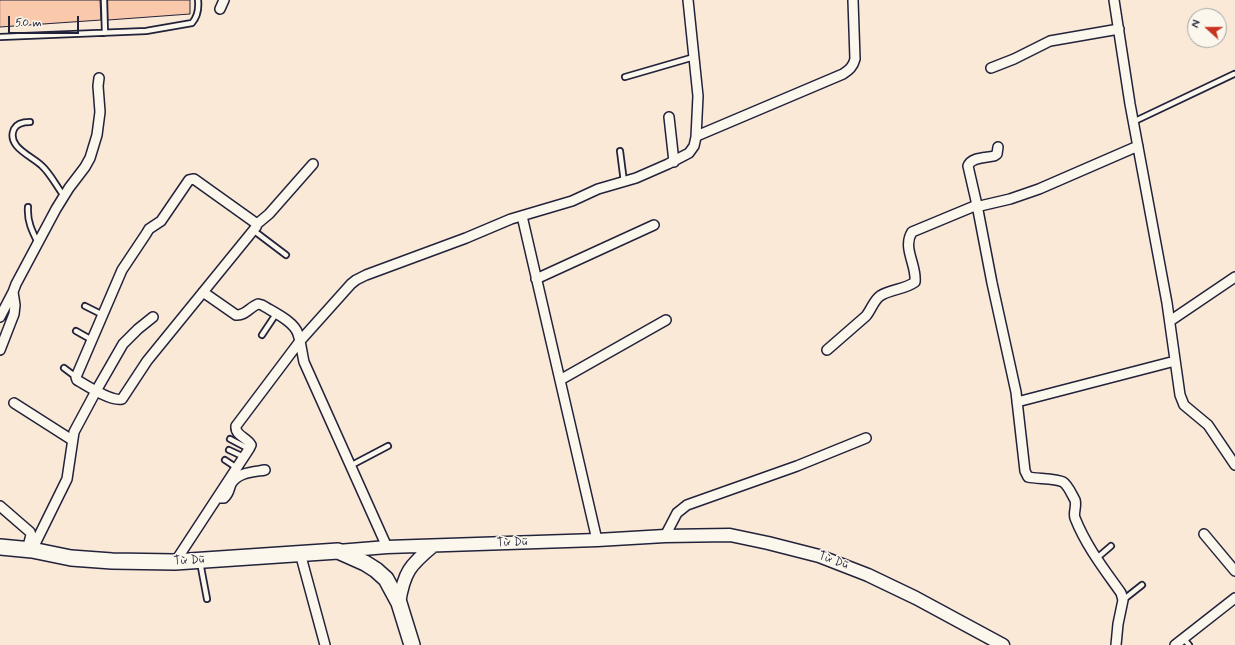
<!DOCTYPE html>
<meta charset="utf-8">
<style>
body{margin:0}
#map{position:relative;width:1235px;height:645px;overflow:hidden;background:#fbe9d8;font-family:Mynerve,sans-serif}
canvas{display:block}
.north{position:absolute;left:1187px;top:8px;width:40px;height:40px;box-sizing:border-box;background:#fbf7ec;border:1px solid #a4a2a5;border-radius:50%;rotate:291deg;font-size:11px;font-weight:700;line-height:16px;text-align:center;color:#22223b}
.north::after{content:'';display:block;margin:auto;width:14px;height:18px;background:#c8321e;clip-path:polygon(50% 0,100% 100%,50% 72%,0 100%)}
.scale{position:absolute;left:8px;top:16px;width:71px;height:18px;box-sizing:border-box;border:2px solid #22223b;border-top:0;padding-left:5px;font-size:12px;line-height:14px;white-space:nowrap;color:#22223b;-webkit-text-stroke:3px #fbf7ec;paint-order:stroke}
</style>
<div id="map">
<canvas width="1235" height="645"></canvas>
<div class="north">N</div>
<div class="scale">50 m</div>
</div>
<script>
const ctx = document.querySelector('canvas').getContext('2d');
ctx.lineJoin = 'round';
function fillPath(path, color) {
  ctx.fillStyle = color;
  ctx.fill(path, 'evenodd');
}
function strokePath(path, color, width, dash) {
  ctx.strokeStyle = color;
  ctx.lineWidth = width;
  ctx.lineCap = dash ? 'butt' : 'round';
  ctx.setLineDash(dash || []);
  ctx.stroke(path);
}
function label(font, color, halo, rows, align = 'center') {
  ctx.font = font + ' Mynerve,sans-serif';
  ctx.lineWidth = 3;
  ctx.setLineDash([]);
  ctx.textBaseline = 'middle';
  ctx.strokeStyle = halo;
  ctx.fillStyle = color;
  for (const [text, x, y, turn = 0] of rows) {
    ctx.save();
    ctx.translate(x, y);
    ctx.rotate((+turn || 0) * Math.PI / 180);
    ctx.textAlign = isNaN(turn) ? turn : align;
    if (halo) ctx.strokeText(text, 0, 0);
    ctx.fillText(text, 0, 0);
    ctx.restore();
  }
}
const building = new Path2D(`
 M0,0H100L101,20L0,27Z
 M108,0H190V14L108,20Z`);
fillPath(building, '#fac8aa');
strokePath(building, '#22223b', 1);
const service = new Path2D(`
 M104,0L105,33
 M0,37L146,31L192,23C198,16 199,9 198,0
 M625,77L694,57
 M30,122C25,122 17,123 14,129C6,147 32,156 42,166C50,173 57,187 64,196
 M1133,122L1234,74
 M620,151L624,182
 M28,207C27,221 32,231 38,243
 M253,230L286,255
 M85,306L103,315
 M76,331L92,340
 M262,335L276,314
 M64,368L76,377
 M230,439L249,449
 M229,450L244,457
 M225,460L237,468
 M350,466L388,446
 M1097,558L1111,546
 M200,562L207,599
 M1123,600L1142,585
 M1184,639L1189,645`);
const minor = new Path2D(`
 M688,0L698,96L696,137
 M1114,0L1130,104L1167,303L1180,395L1184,405L1208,425L1235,465
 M220,9L224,0
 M991,68L1014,59L1050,41L1119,29
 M669,117L674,162
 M998,147L997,154L994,156C986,158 971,157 968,166L977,205L980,206L1010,199L1039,189L1138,146
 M522,216L597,540
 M257,224L194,179L189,180L161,221L149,229L146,234L122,270L76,377L77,380C87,386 112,402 122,399L147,361L256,227L257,224L269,214L313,164
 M536,279L654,225
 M203,292L236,315C245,316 250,307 258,304L262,305C273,312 294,321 298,334C301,343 302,353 304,362L387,547
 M0,317L13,292
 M1170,321L1235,277
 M0,350L14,314L15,305L13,292L16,284L56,209L69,188L85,167L90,158L97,135L100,112L98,86L99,78
 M827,350L866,316C871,310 874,300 880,296C890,289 904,290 915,282C917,265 902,248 912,232L977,205L992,283L1016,392L1025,471L1028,477C1037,479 1056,478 1063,482C1068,485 1072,495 1075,500C1077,506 1073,513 1075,518C1086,546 1104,569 1121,593L1123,600L1118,624L1116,645
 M560,380L666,320
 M1017,402L1175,361
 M14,403L72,440
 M217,498H224C229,494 229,489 231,484C238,472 253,472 265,470
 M0,506L30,532L31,535L27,550
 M1204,534L1235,571
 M665,536L677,513L687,505L797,466L866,438
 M32,550L67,479L74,432L96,391L123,344L138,329L153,317
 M300,553L325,645
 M175,562L249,449L251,445C247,437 235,436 236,426L300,341L351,284L356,280L366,275L466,238L511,219L572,201L598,189L636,178L668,164L689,153L694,146L696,137L699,135L843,74C849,70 853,67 855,59L853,0
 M1175,645L1235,598`);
const secondary = new Path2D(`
 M338,551L387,547L597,540L665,536L730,535L768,543L819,556L868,575L916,598L1003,645
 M399,603C404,572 410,565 433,546`);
const trunk = new Path2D(`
 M0,547L32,550L71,558L112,561L175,562L338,551L365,563L376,570L386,579L399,603L412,645`);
strokePath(service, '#22223b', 8);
strokePath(minor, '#22223b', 12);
strokePath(secondary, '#22223b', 15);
strokePath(trunk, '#22223b', 18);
strokePath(service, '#fbf7ec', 4.5);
strokePath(minor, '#fbf7ec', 9);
strokePath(secondary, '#fbf7ec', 12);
strokePath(trunk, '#fbf7ec', 15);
label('12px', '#22223b', '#fbf7ec', [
 ["Từ Dũ",512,543,-2],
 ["Từ Dũ",189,561,-3],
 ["Từ Dũ",833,561,20]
]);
</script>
